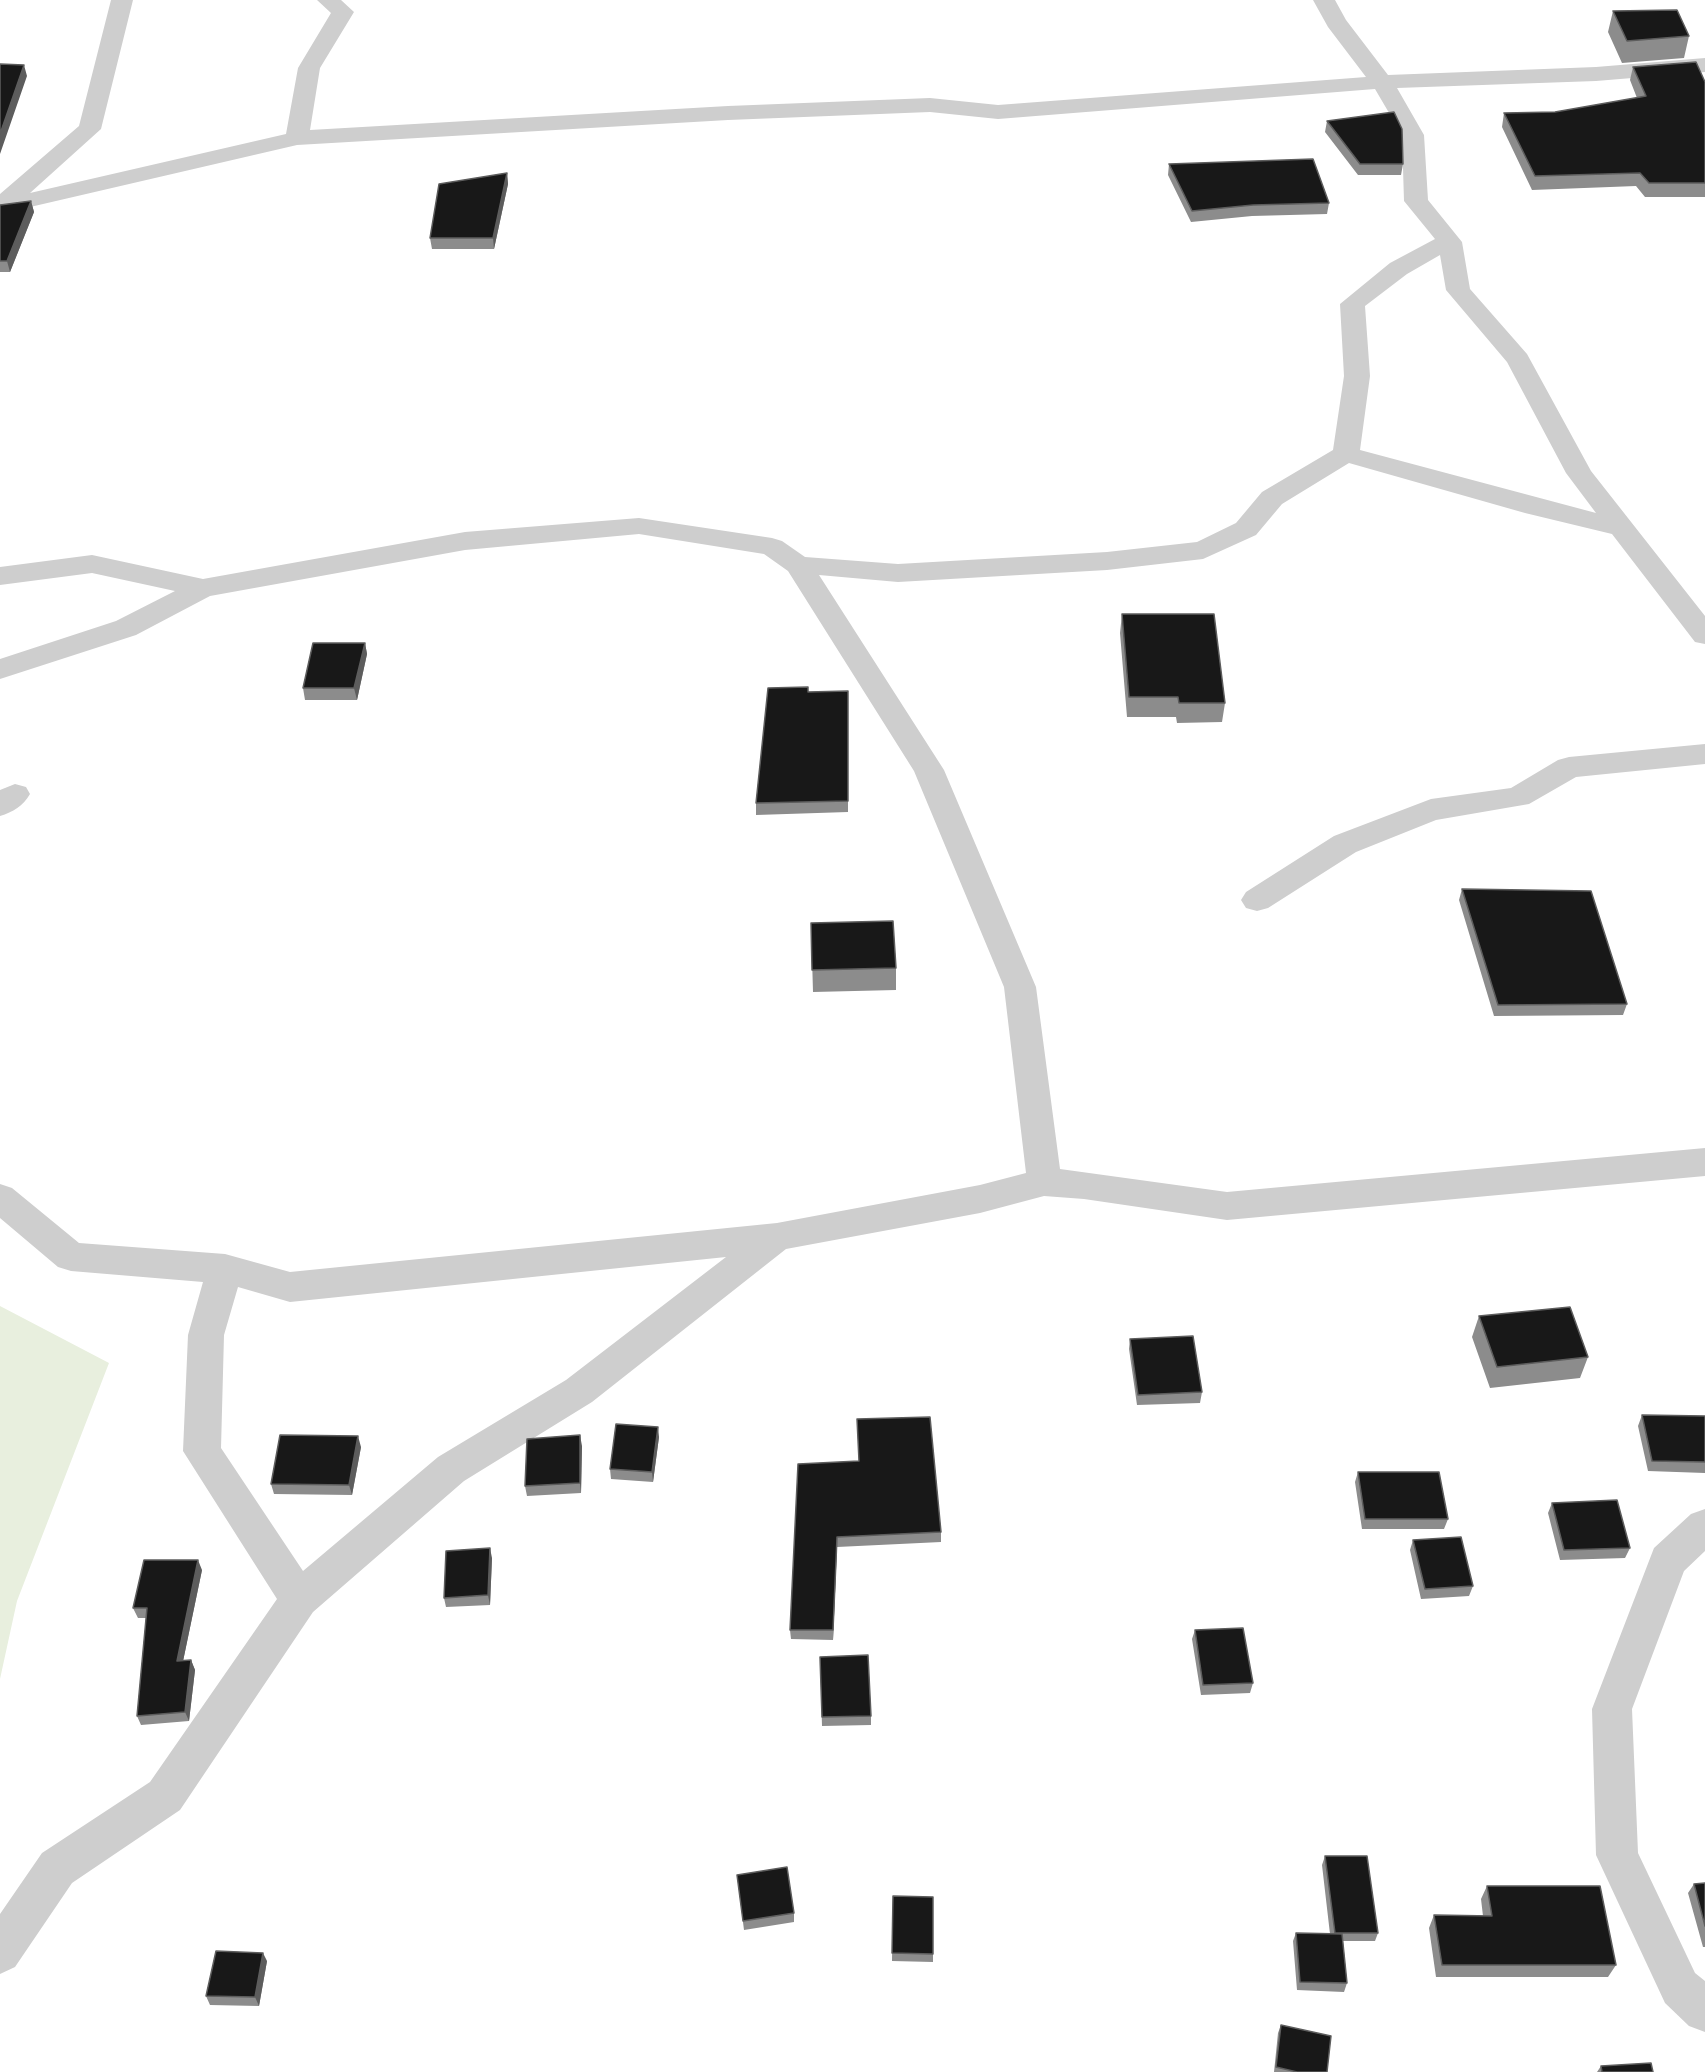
<!DOCTYPE html>
<style>
body{margin:0}
canvas{display:block;background:#fff}
</style>
<canvas width="1705" height="2072"></canvas>
<script>
const ctx = document.querySelector('canvas').getContext('2d');
ctx.lineJoin = 'round';
function fillPath(path, color) {
  ctx.fillStyle = color;
  ctx.fill(path, 'evenodd');
}
function strokePath(path, color, width, dash) {
  ctx.strokeStyle = color;
  ctx.lineWidth = width;
  ctx.lineCap = dash ? 'butt' : 'round';
  ctx.setLineDash(dash || []);
  ctx.stroke(path);
}
fillPath(new Path2D(`
 M0,1306L109,1363L17,1601L0,1679Z`), '#e8efde');
fillPath(new Path2D(`
 M111,0H133L101,129L30,193L286,134L298,68L331,13L317,0H341L354,12L320,68L310,130L728,106L930,98L998,105L1366,77L1328,27L1313,0H1335L1346,20L1388,75L1596,67L1705,58V72L1596,81L1397,88L1424,135L1428,200L1462,242L1470,289L1527,354L1591,471L1705,616V644L1695,642L1612,534L1525,513L1349,463L1282,504L1256,535L1203,559L1107,570L898,582L819,575L944,770L1036,987L1060,1169L1227,1192L1705,1148V1176L1227,1220L1084,1199L1044,1196L980,1213L786,1249L592,1402L464,1481L313,1612L180,1810L72,1883L15,1967L0,1974V1914L42,1853L150,1782L277,1599L183,1451L188,1335L203,1282L71,1271L58,1267L0,1218V1184L12,1188L79,1243L225,1254L290,1272L777,1223L980,1185L1026,1173L1004,987L914,771L788,571L764,554L639,534L465,550L210,596L136,635L0,679V659L116,621L175,591L92,573L0,585V567L92,555L203,579L465,532L639,518L772,538L782,541L805,557L898,564L1107,552L1197,542L1236,523L1262,492L1333,450L1344,376L1340,304L1390,263L1435,239L1404,201L1402,135L1375,89L998,119L930,112L728,120L297,145L0,214V194L79,126ZM1440,255L1446,290L1507,362L1566,473L1596,513L1360,450L1370,376L1365,306L1407,274ZM726,1257L566,1380L438,1457L303,1571L221,1448L224,1335L238,1287L290,1302Z
 M1705,744V764L1576,777L1529,804L1436,820L1356,852L1268,908L1257,911L1246,908L1241,900L1246,892L1334,836L1431,799L1511,788L1558,760L1569,757Z
 M15,784L26,787L30,794C23,806 13,812 0,816V790Z
 M1705,1509V1551L1684,1571L1632,1709L1638,1853L1695,1973L1705,1981V2032L1689,2026L1665,2003L1596,1855L1592,1709L1654,1548L1691,1514Z`), '#cecece');
fillPath(new Path2D(`
 M1613,11L1689,36L1684,58L1622,63L1608,32Z
 M1633,67L1705,82V197H1645L1636,186L1532,190L1502,127L1504,113L1555,112L1637,98L1630,80Z
 M1327,121L1403,164L1401,175H1358L1325,132Z
 M1169,164L1329,203L1327,214L1252,216L1191,222L1168,175Z
 M507,173L508,184L494,249H432L430,238Z
 M31,201L34,212L10,272H0V205Z
 M1122,614L1225,703L1222,722L1177,723L1176,717H1127L1120,633Z
 M365,643L367,654L357,700H305L303,688Z
 M848,691V812L756,815V803L808,692Z
 M1462,889L1627,1004L1623,1015L1494,1016L1459,900Z
 M811,923L896,968V990L813,992Z
 M1479,1316L1588,1357L1580,1378L1490,1388L1472,1337Z
 M1130,1339L1202,1392L1200,1403L1137,1405L1129,1349Z
 M1642,1415L1705,1416V1473L1648,1471L1638,1426Z
 M857,1419L941,1532V1542L837,1547L833,1640L791,1639L790,1630L859,1461Z
 M659,1437L653,1482L611,1479L610,1469Z
 M582,1446L581,1493L527,1496L525,1486Z
 M361,1447L352,1495L274,1494L271,1484Z
 M1358,1472L1448,1519L1444,1529H1362L1355,1482Z
 M1552,1503L1630,1548L1625,1558L1560,1560L1548,1513Z
 M1413,1540L1473,1586L1469,1596L1421,1599L1410,1550Z
 M492,1558L490,1605L446,1607L444,1598Z
 M202,1570L183,1661L191,1660L195,1670L189,1721L141,1725L137,1716L146,1618H138L133,1608Z
 M1195,1630L1253,1683L1250,1693L1201,1695L1192,1639Z
 M820,1657L871,1716V1725L822,1726Z
 M1325,1856L1378,1933L1375,1941H1343L1347,1983L1344,1992L1297,1990L1293,1941L1296,1933L1330,1934L1322,1865Z
 M737,1875L794,1913V1922L744,1930Z
 M1705,1883V1947H1703L1688,1893L1694,1884Z
 M1487,1886L1616,1965L1608,1977H1436L1429,1928L1434,1915L1483,1916L1481,1899Z
 M893,1896L933,1954V1962L892,1961Z
 M267,1961L259,2006L210,2005L206,1996Z
 M1281,2025L1327,2072H1274L1278,2033Z
 M1601,2066L1653,2072H1597Z`), '#8c8c8c');
fillPath(new Path2D(`
 M24,65L27,76L0,154V134Z
 M507,173L508,184L494,249L493,238Z
 M31,201L34,212L10,272L7,261Z
 M365,643L367,654L357,700L354,688Z
 M658,1427L659,1437L653,1482L652,1472Z
 M580,1435L582,1446L581,1493L580,1483Z
 M358,1436L361,1447L352,1495L349,1485Z
 M837,1537V1547L833,1640V1630Z
 M490,1548L492,1558L490,1605L488,1595Z
 M198,1560L202,1570L181,1671L177,1661Z
 M191,1660L195,1670L189,1721L185,1712Z
 M263,1953L267,1961L259,2006L255,1997Z`), '#5d5d5d');
const building = new Path2D(`
 M1677,10L1689,36L1627,41L1613,11Z
 M1696,62L1705,82V183H1649L1640,173L1535,176L1504,113L1555,112L1646,96L1633,67Z
 M0,64L24,65L0,134Z
 M1394,112L1402,129L1403,164H1360L1327,121Z
 M1313,159L1329,203L1253,205L1192,211L1169,164Z
 M507,173L493,238H430L439,184Z
 M31,201L7,261H0V205Z
 M1122,614H1214L1225,703H1179L1178,697H1129Z
 M313,643H365L354,688H303Z
 M808,687V692L848,691V801L756,803L768,688Z
 M1462,889L1591,891L1627,1004L1498,1005Z
 M893,921L896,968L812,970L811,923Z
 M1570,1307L1588,1357L1497,1367L1479,1316Z
 M1193,1336L1202,1392L1138,1395L1130,1339Z
 M1642,1415L1705,1416V1462L1652,1461Z
 M930,1417L941,1532L837,1537L833,1630H790L798,1464L859,1461L857,1419Z
 M616,1424L658,1427L652,1472L610,1469Z
 M280,1435L358,1436L349,1485L271,1484Z
 M580,1435V1483L525,1486L527,1439Z
 M1358,1472H1439L1448,1519H1365Z
 M1617,1500L1630,1548L1564,1550L1552,1503Z
 M1461,1537L1473,1586L1425,1589L1413,1540Z
 M490,1548L488,1595L444,1598L446,1551Z
 M144,1560H198L177,1661L191,1660L185,1712L137,1716L147,1608H133Z
 M1243,1628L1253,1683L1203,1685L1195,1630Z
 M868,1655L871,1716L822,1717L820,1657Z
 M1325,1856H1367L1378,1933H1335Z
 M787,1867L794,1913L743,1921L737,1875Z
 M1705,1883V1926L1694,1884Z
 M1487,1886H1600L1616,1965H1442L1434,1915L1492,1916Z
 M893,1896L933,1897V1954L892,1953Z
 M1296,1933L1342,1934L1347,1983L1300,1982Z
 M216,1951L263,1953L255,1997L206,1996Z
 M1281,2025L1331,2036L1327,2072H1297L1276,2067Z
 M1651,2063L1653,2072H1602L1601,2066Z`);
fillPath(building, '#181818');
strokePath(building, '#5d5d5d', 1.5);
</script>
